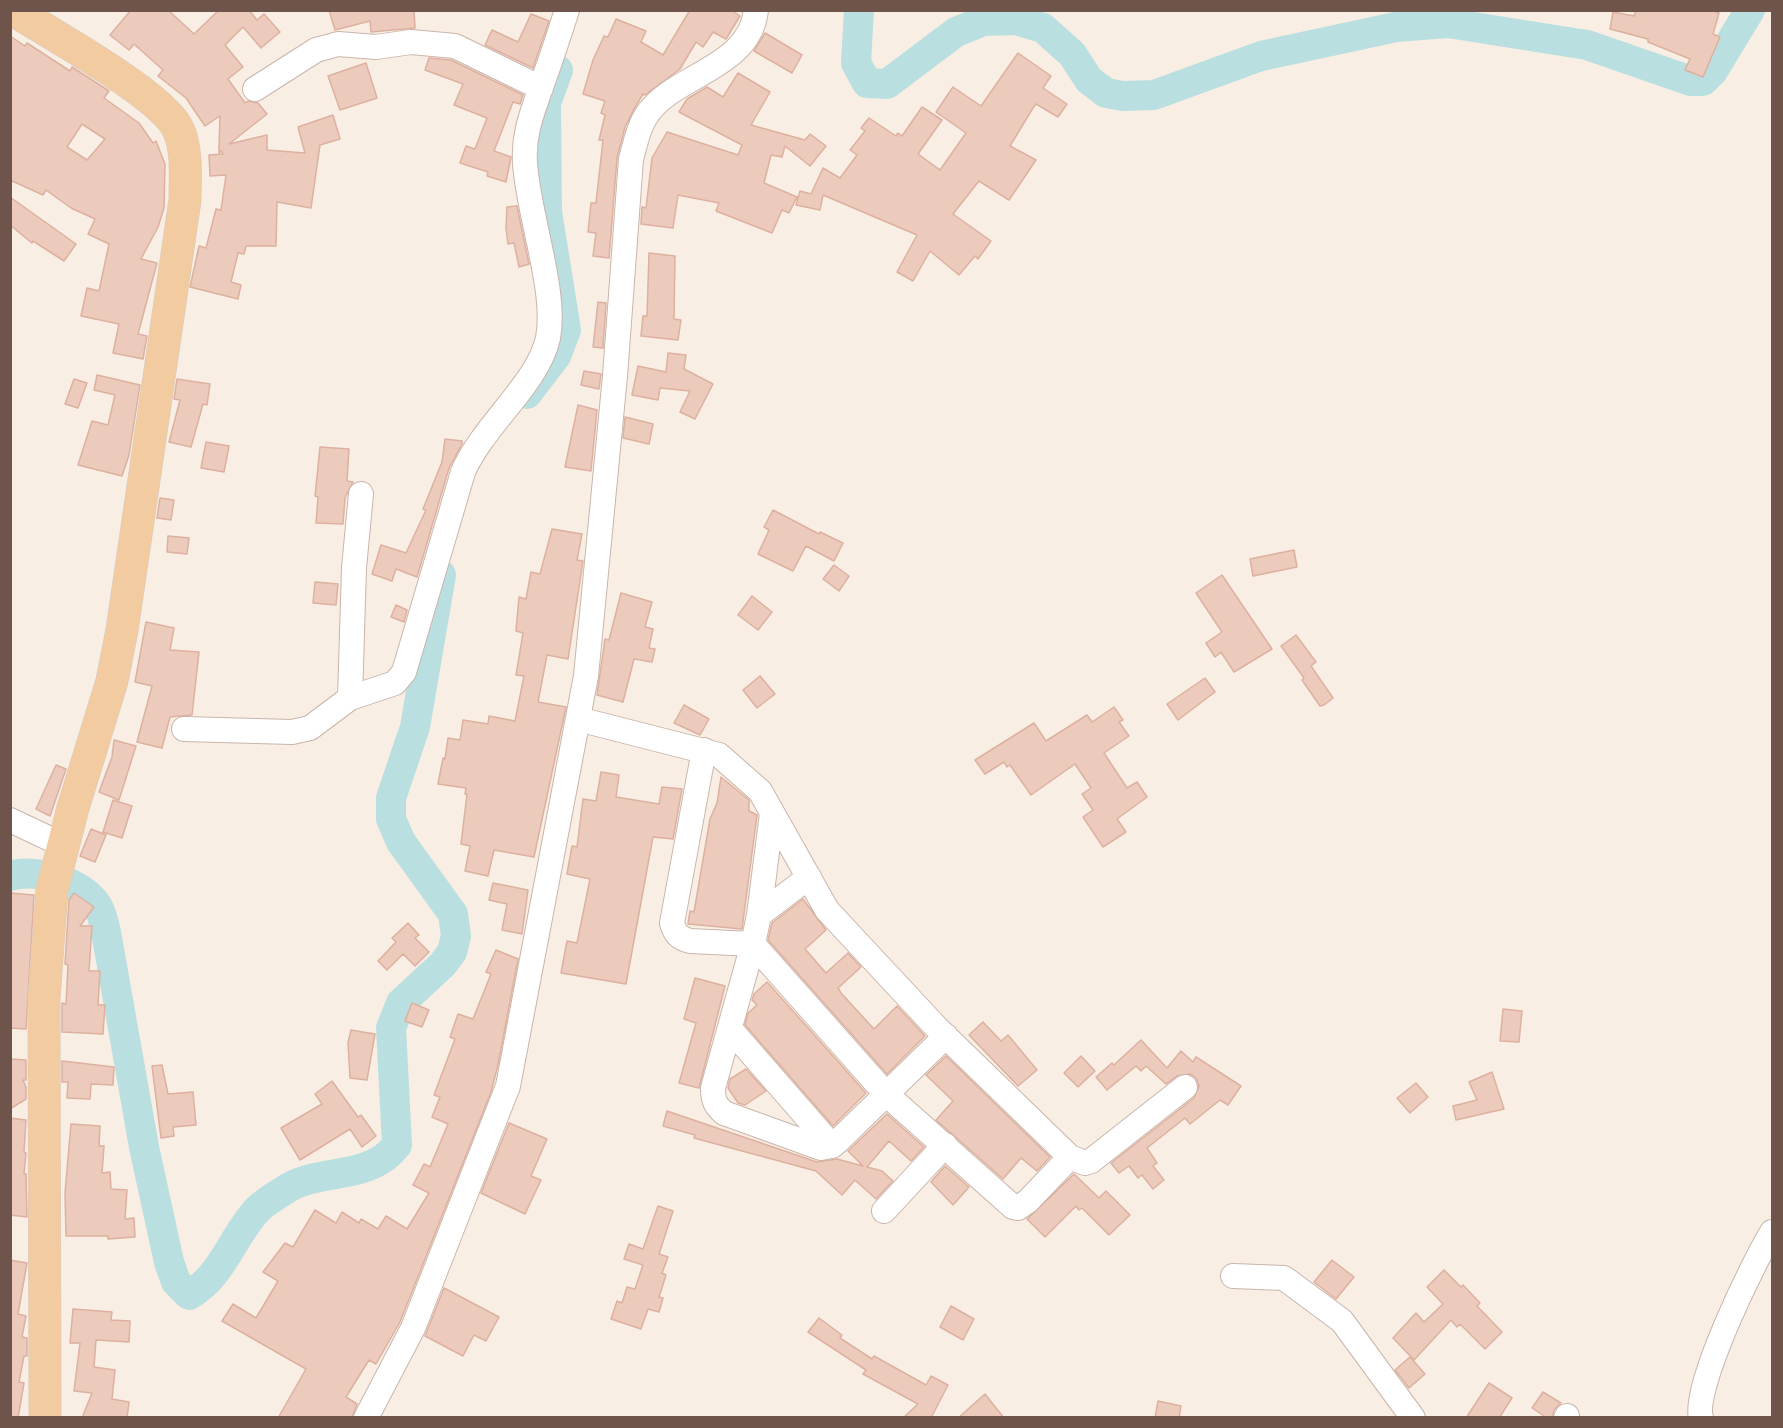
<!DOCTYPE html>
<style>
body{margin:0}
#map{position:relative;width:1783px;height:1428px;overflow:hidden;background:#f9eee3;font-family:"Asap Condensed",sans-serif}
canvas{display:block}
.frame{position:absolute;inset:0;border:12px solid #6f544c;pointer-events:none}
</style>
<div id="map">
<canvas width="1783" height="1428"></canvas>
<div class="frame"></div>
</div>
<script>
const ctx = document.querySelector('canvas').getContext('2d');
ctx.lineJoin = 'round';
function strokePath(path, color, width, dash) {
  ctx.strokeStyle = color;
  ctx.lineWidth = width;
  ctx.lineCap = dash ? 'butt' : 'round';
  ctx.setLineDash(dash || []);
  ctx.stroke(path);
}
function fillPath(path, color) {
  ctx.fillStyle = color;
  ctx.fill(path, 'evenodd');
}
strokePath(new Path2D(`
 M859,10L856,63L867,83L887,84L956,32L983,21L1016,20L1043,28L1072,54L1089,80L1106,93L1123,96L1154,95L1261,56L1396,27L1448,23L1587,45L1691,81H1703L1713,71L1750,10
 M527,394L556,356L566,330L547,212L546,103L558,70
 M10,876C36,868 81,882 97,905C102,912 104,924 106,932L144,1147L169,1262L176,1282L189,1295C222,1277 233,1235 258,1209C266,1201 279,1194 288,1188C322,1168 370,1181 397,1145L391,1028L401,1003L443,964L452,952L456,936L453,914L401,842L391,819V798L415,727L441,575`), '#badfe1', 30);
const building = new Path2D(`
 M131,10H168L194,34L219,10H249L257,20L264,14L280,32L261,48L243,27L225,45L243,67L228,79L245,103L248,101L258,103L267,114L229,144L267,135V150L305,153L298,127L333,115L340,139L320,145L311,208L277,202L276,246H246L244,254L238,253L231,282L241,285L238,299L190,287L199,246L206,248L216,209L221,210L226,175L210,176L209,155L223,154L221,151L219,153V147L220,116L205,126L186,98L158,76L163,70L134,44L129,50L110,35Z
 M329,10H414L415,28L371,32L370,21L335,30Z
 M690,10H731L740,16L726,39L713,32L703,47L696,42L680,69L645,95L643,94L634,109L625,127L617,158L609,258L593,256L596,233L588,232L591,203H596L603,140H599L605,115L601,113L605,101L583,94L593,60L604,36L608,37L616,19L646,31L641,42L663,55Z
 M1636,10H1710L1719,13L1713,34L1720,37L1703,77L1685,70L1690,59L1648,42V39L1610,29L1613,12L1634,16Z
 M531,14L549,21L533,68L485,45L492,30L518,42Z
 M765,33L802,55L792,73L754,51Z
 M10,36L25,46L27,43L70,71L72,67L109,91L104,98L139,123L153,143L156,141L165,164L164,208L158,227L141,259L157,263L138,334L147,336L143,359L113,353L119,324L81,316L87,288L99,291L109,244L88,234L95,219L71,208L46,190L43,195L10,180ZM82,124L105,139L87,160L67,147Z
 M1018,53L1051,76L1043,88L1067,104L1058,117L1036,104L1033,108L1010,146L1036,160L1009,200L979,181L953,214L991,241L978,259L975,256L959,275L930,251L913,281L897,272L917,235L823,195L820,210L796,205L800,191L811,194L823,168L840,178L857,155L850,150L865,131L861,128L869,118L896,136L898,133L902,136L922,107L942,120L918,154L940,170L966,133L936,112L953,87L981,106Z
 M429,58L451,60L523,95L520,104L513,102L494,151L511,157L506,182L487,176L488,172L460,163L466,146L475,149L487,118L454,105L463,84L425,70Z
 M366,63L377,98L340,110L328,76Z
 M738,73L770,92L751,125L805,140L810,134L826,146L810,166L785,146L782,157L771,155L764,183L797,197L789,213L782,210L772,233L716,211L719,203L678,195L673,228L641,224L642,207L646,208L652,158L667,132L738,155L742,145L679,112L687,99L707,87L723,97Z
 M10,197L76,244L64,261L33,241L32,243L10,225Z
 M517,206L529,264L519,267L514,243L508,244L506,228L507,207Z
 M649,253L675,256L674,319L681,320L678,340L641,336L643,316H647Z
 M598,302L606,303L603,348L593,347Z
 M668,353L686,355L684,369L713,384L695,419L680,412L690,391L660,388L658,400L632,395L638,366L666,372Z
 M584,371L601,374L599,389L581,385Z
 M97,375L140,385L129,455L122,476L78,465L92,421L108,425L115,395L94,390Z
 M74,379L87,383L78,408L65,404Z
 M177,379L210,384L207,405L203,404L191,447L169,442L180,400L174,399Z
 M578,405L597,410L591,471L565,467Z
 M625,417L653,424L649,444L623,438Z
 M445,439L462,441V444L449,468L417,577L396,569L392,581L372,574L381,545L406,553L426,510L423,509L442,462Z
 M206,442L229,446L224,472L201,468Z
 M320,447L349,449L347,481L353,482L345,498L343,524L316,523L318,497L315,496Z
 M160,498L174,500L171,520L157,518Z
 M773,510L819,534L820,532L843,543L834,561L806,546L793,571L758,554L769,530L764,527Z
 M552,529L582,534L577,560L583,561L568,659L547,655L538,702L566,707L534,857L494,850L488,876L465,871L470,846L461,844L467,794H465L466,788L438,784L443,758L445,759L448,738L460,740L463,720L488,724L489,716L515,721L524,676L516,675L523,633L516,631L519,597L526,599L531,572L540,574Z
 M168,536L189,538L187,554L167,552Z
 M1294,550L1297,567L1253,576L1250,559Z
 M834,565L849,576L839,591L823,579Z
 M1222,575L1272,649L1234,672L1221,652L1215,657L1206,643L1222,632L1196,593Z
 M315,582L338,584L336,605L313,603Z
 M621,593L652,602L645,627L653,629L649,648L655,649L652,662L634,659L623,702L597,695L605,639L609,640Z
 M752,596L772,612L758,630L738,615Z
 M396,605L407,610L404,622L391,617Z
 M146,622L174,628L170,650L199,652L192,715L170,717L162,748L137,742L152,686L135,682Z
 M1296,635L1316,662L1311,666L1333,698L1324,705L1320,706L1302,680L1304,678L1281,646Z
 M760,676L775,694L757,708L743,690Z
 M1205,678L1215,692L1178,720L1167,704Z
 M684,705L709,719L700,735L674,723Z
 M1114,707L1123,720L1119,722L1129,736L1104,753L1127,788L1137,782L1147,797L1117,819L1126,832L1103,847L1083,817L1093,810L1082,794L1091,788L1075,764L1031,795L1010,765L1007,767L1004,762L985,774L975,760L1034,723L1046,741L1087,715L1092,722Z
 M114,740L136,746L119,800L99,792L112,757Z
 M56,765L66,769L50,816L36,809Z
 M601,772L619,775L616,797L659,804L662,787L682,789L673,839L653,837L626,984L561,973L567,941L577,943L590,879L567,874L572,846L577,847L583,799L596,801Z
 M721,777L749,800V811L757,815L742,929L688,924L690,911L694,912L710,819L717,803Z
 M113,800L132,806L122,838L103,832Z
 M91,829L106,835L95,862L80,856Z
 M493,883L528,890L522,934L502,930L507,904L489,900Z
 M10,893L34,895L26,1029L10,1028Z
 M74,893L94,907L80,926H92L89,971H100L98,1005H105L103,1034L62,1032V1003L66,1004L68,965L65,964L69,900Z
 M803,899L826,930L805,949L826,973L848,953L861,967L838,988L841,993L874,1029L897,1006L925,1036L887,1074L768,940L772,923Z
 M408,923L419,935L415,938L429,952L415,966L403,954L387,970L378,961L396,942L392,938Z
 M496,950L518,959L498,1065L491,1092L400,1322L376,1364L369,1360L346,1397L357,1404L352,1418H278L306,1369L222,1321L233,1304L256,1318L278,1281L263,1272L285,1243L293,1247L315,1210L336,1223L342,1212L359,1223L361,1219L378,1229L386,1216L407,1229L429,1193L413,1185L424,1164L430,1167L448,1124L432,1117L440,1097L434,1095L455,1039L450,1037L458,1014L473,1019L491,974L486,972Z
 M695,978L725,986L699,1088L679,1083L696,1023L684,1019Z
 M767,982L866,1093L833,1126L745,1025L748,1013L757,1005L752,1000L754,994Z
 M412,1003L429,1010L422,1027L405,1021Z
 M1503,1009L1522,1011L1519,1042L1500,1041Z
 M983,1022L1001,1041L1008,1035L1037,1070L1018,1086L969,1035Z
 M351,1030L375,1034L367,1080L350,1078L348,1043Z
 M1141,1040L1167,1068L1181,1051L1193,1062L1196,1057L1241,1086L1228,1105L1220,1100L1190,1124L1185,1118L1147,1148L1157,1163L1153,1166L1164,1180L1153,1189L1142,1175L1138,1178L1129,1166L1119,1173L1111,1163L1194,1098L1199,1086L1196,1078L1190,1074L1177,1076L1166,1084L1146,1066L1141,1071L1136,1066L1107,1090L1096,1077L1112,1063L1114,1065Z
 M946,1056L1050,1157L1037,1171L1021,1158L1003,1179L936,1120L953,1101L926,1075Z
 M1081,1056L1095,1071L1078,1087L1064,1073Z
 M10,1059L26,1060V1080H23L26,1087V1099L10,1109Z
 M62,1061L114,1067L113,1085L91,1084L90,1099L67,1098L68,1082H62Z
 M162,1065L168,1094L193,1092L196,1125L173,1127L174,1136L161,1138L152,1066Z
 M746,1069L766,1091L745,1105L738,1103L728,1088L730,1079Z
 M1492,1072L1504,1109L1456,1120L1453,1106L1477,1100L1469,1082Z
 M332,1081L358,1117L361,1115L376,1136L362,1147L350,1129L300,1160L281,1128L322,1104L315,1094Z
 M1416,1083L1428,1097L1410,1113L1397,1098Z
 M667,1111L817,1162L837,1159L863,1166L848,1151L887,1114L924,1147L911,1161L889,1141L867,1167L882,1171L893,1181L876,1199L855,1180L842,1195L816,1171L694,1138L695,1135L663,1126Z
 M10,1118L26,1120L24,1152L26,1153L24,1174H26L27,1217L10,1215Z
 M509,1123L547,1139L531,1176L541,1180L525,1214L481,1193Z
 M71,1124L100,1126L99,1146H104L102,1173L110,1172L111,1189L127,1190L125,1219L134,1218L135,1237L108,1239V1236H66L65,1193Z
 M945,1166L969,1187L953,1205L931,1182Z
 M1074,1174L1099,1198L1106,1191L1130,1215L1109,1235L1082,1208L1079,1210L1076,1206L1045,1237L1027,1219Z
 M658,1206L673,1211L659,1254L668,1257L662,1273L666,1275L659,1297L663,1298L659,1312L648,1309L641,1329L611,1319L617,1301L622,1303L627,1287L635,1289L643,1265L624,1259L629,1244L643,1249Z
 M10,1260L27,1263L18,1314L26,1316L22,1337L27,1338V1356H24L19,1382L24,1383L18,1418H10Z
 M1332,1260L1354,1277L1336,1299L1314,1282Z
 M1444,1270L1461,1287L1463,1285L1480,1303L1477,1306L1502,1332L1485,1349L1460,1324L1457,1327L1451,1320L1414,1360L1393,1338L1416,1313L1424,1322L1443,1304L1427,1287Z
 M444,1288L499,1317L486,1341L474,1335L463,1356L425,1336Z
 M951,1306L974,1319L963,1340L940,1327Z
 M73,1309L112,1312L111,1320L130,1321L129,1342L96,1340L94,1367L115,1370L112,1399L129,1402L127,1418H82L92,1393L74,1391L80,1343H70Z
 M819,1318L842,1335L840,1338L872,1359L874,1356L926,1385L931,1376L948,1385L931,1418H903L918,1404L863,1374L866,1370L808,1332Z
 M1410,1357L1425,1374L1409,1388L1395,1370Z
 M1489,1383L1512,1398L1499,1418H1466Z
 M1543,1392L1561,1403L1554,1410L1552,1418H1547L1532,1408Z
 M985,1394L1004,1418H958Z
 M1158,1401L1181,1406L1179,1418H1155Z`);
fillPath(building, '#eccbbd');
strokePath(building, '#ddb09f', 1.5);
const minor = new Path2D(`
 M255,89L316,50L338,44L376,47L411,42L455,46L541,88
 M350,698L354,568L361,494
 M578,719L719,755L760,791L827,910L936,1027L1070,1157L1085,1163L1091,1161L1185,1087
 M184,729L292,732L310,728L350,698L395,683L404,672L463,472C483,425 538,384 548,338C557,291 528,214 525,163C523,133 533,111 542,84C551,60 559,35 567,10
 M704,750L672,923C675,934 679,938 690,941L753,944L713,1088C713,1100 715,1105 724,1113L821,1148L832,1146L838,1141L946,1036
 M772,813L759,915L753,944L886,1094L1013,1207L1018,1208L1028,1201L1070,1157
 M10,820L63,845
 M759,915L809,877
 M731,1030L832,1146
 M884,1211L945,1145
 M1233,1276L1284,1278L1342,1321L1413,1418
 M366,1418L413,1328L508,1086L586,676L615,376L631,159C635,145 638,128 646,116C673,74 750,69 756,10
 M1566,1418L1567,1416
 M1701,1418C1692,1388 1754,1261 1772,1232`);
const major = new Path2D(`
 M13,10C51,34 158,93 177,127C188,148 185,177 185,200L122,630L112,681L73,808L52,890L44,999L45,1418`);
strokePath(minor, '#c9b5ab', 26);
strokePath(major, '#d4ccc9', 33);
strokePath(minor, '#fff', 24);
strokePath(major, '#f2cba1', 32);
</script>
